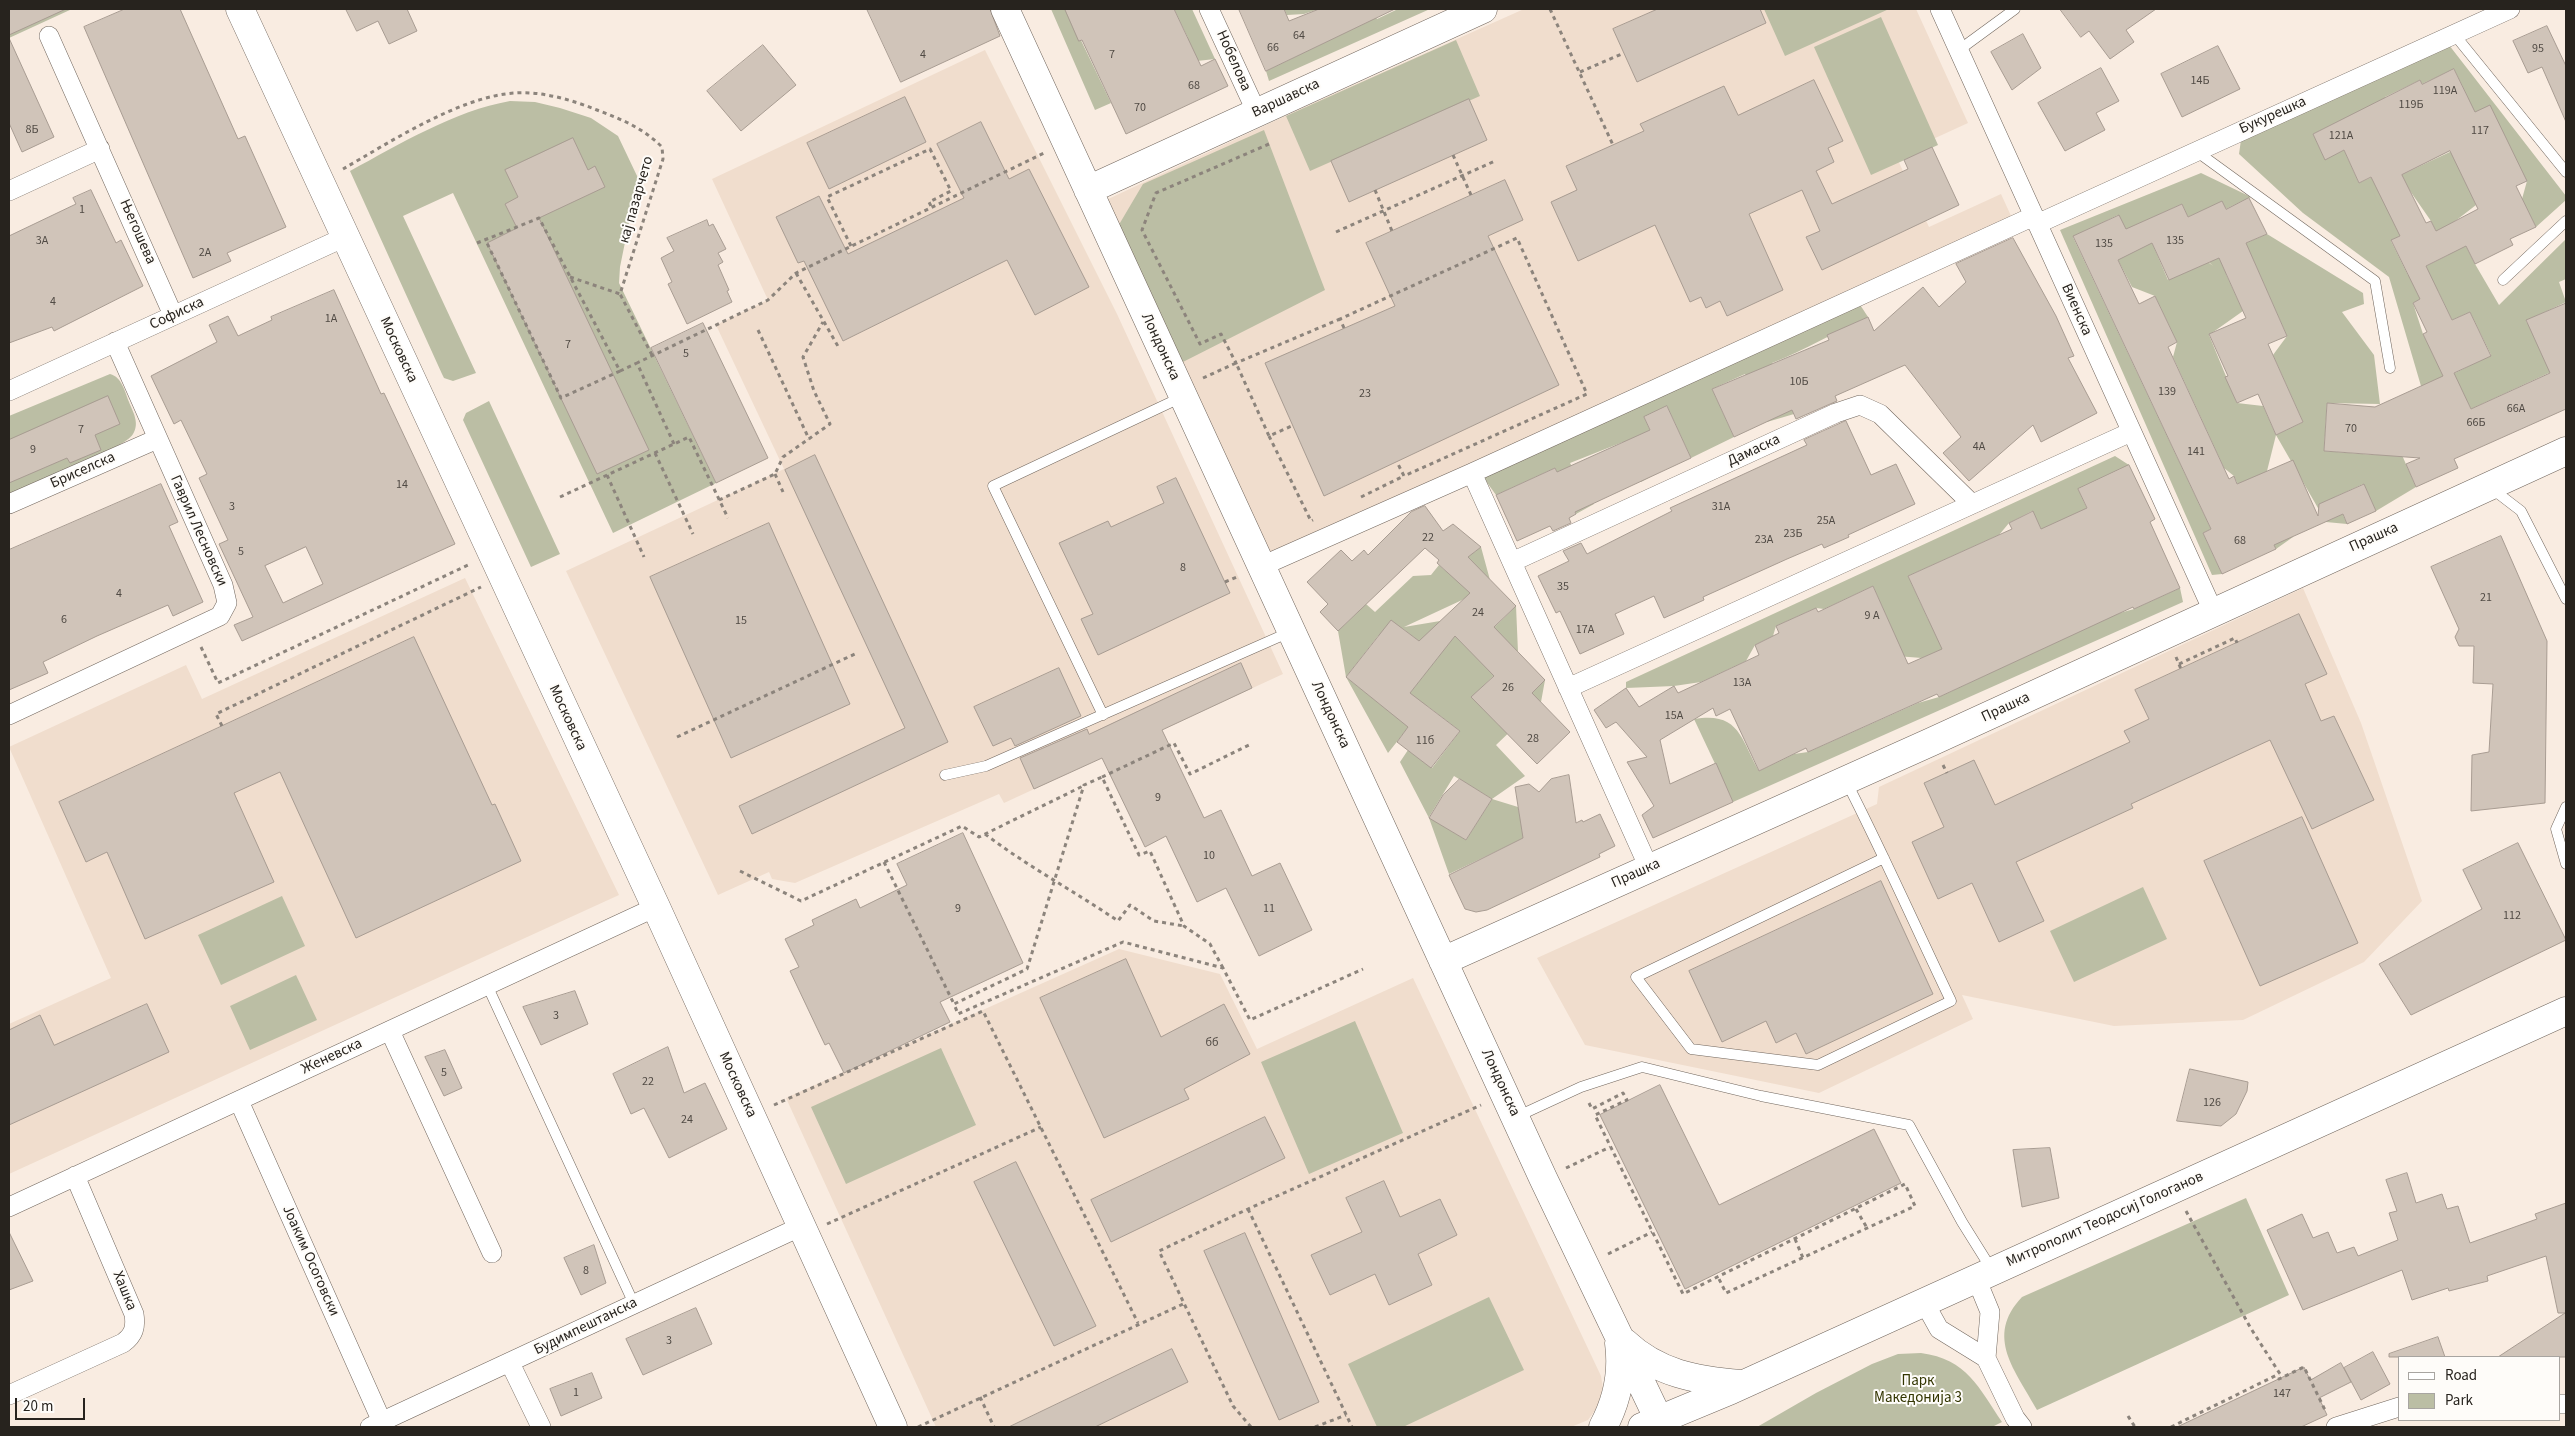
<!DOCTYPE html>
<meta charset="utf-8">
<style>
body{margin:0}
#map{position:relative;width:2575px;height:1436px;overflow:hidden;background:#f9ece1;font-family:"Source Sans 3",sans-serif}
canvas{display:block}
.frame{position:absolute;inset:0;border:10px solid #27231e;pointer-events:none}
.legend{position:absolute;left:2398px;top:1356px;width:162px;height:65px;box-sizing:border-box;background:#fefcf9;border:1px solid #a8a5a1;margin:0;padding:6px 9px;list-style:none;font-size:15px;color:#27231e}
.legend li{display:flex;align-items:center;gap:10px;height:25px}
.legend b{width:25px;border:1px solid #a8a5a1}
.scale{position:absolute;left:15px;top:1398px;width:70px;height:22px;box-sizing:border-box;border:2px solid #27231e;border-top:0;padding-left:6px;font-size:15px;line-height:18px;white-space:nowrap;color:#27231e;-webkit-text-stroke:4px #fefcf9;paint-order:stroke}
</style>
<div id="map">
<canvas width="2575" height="1436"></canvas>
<div class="frame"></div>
<ul class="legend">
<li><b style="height:6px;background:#fff"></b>Road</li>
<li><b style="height:14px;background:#bbbea4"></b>Park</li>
</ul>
<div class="scale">20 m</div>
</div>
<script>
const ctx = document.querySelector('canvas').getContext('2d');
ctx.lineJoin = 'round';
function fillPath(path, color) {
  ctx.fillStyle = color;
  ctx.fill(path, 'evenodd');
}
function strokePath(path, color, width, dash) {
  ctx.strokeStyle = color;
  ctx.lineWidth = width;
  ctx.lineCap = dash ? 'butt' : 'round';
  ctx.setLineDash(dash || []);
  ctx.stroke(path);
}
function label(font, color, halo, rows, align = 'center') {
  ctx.font = font + ' "Source Sans 3",sans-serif';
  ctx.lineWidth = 4;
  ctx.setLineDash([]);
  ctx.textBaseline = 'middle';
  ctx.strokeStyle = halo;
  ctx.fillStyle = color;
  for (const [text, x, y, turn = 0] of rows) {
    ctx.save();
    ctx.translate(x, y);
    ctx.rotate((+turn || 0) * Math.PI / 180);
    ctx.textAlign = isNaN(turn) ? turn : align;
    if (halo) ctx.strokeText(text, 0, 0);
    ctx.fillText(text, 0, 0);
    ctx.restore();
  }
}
fillPath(new Path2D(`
 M1524,9H1916L1968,123L1896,156L1929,227L2001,194L2012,218L1269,559L1104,201L1298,110Z
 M985,50L1117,314L1283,674L1004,803L999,794L795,883L772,879L769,872L718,895L566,571L784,469L716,325L768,300L712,179Z
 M465,578L619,895L9,1174V1024L111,978L9,747L186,665L202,699Z
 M2303,588L2361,723L2422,901L2364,962L2243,1020L2114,1026L1962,995L1973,1019L1819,1093L1585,1045L1537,958L1877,804L1879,787Z
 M1119,949L1220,974L1257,1049L1413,978L1601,1376L1603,1389L1598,1406L1588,1420L1571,1427H936L786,1098Z`), '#f0ddcd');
fillPath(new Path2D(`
 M9,9H72L9,38Z
 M1051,9H1066L1111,103L1095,110Z
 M1174,9H1192L1215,59L1188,62V38Z
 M1284,9H1319L1304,14L1287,15Z
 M1345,9H1372L1377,19L1398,9H1430L1269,81L1266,71L1354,28Z
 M1764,9H1889L1785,56Z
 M1881,17L1938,145L1871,175L1814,47Z
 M1456,40L1480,96L1310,171L1286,116Z
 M2449,45L2566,196V200L2536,227L2522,199L2527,181L2454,123L2468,98L2454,69L2422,84L2420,80L2385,97L2401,130L2405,173L2452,151L2476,205L2454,222L2475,264L2499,305L2566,239V279L2559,282L2566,302L2526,321L2544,350L2566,332V365L2471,409L2467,401L2447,410L2421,386L2389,277L2303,213L2239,154L2241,140ZM2357,113L2385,171L2359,183L2344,150L2325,159L2313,134ZM2408,188L2431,221L2448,255L2408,275L2391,241L2400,236ZM2438,291L2452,320L2470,312L2491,355L2445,378L2423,334L2413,303Z
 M510,101L535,102L560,108L591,118L618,136L638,178L620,267L619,283L716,483L613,533L453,193L403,216L476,373L453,381L444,378L442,374L350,171C400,144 454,111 510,101Z
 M1264,130L1325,290L1179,364L1117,228L1143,184Z
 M2201,173L2251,197L2226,209L2222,202L2188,217L2182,204L2143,222L2168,280L2208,262L2213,266L2207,260L2267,234L2363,293L2364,304L2342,312L2374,355L2380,404L2327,403L2324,451L2375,455L2398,446L2416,487L2376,511L2363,484L2335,497L2347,524L2326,522L2276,435L2267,471L2277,502L2293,537L2276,549L2257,508L2250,511L2234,476L2224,468L2173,357L2177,342L2155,296L2132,287L2118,260V215L2073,237L2211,529L2203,533L2222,574L2212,575L2060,230ZM2254,262L2287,336L2273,355L2303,422L2276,435L2263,406L2237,403L2209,335L2243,311L2226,274Z
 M1855,297L1868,317C1835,332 1805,350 1772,363L1794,414L1767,422L1745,374L1712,389L1734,437L1691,458L1667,406L1644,417L1667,468L1641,482L1623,442L1570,463L1594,504L1576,514L1555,468L1496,495L1478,470Z
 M110,374C122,377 125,392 129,402C133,412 140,423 133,434C125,449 29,485 9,494V416Z
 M489,401L560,554L531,567L463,420L466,413Z
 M2115,456L2129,465L2078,489L2097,530L2041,529L2032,511L2009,523L1999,535L1908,576L1928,619L1965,602L1944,649L1922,658L1896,656L1895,636L1873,586L1824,609L1816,608L1776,626L1773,636L1755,645L1746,661L1701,682L1674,686L1626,688V682Z
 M1481,547L1490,580L1475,594L1404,627L1440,621L1470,651L1516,606L1518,652L1472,697L1499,725L1545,680L1541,702L1496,745L1525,776L1492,799L1518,807L1526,837L1449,874L1429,818L1400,762L1408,750L1432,768L1460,731L1426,705L1388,753L1346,677L1338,631L1366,604L1375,612L1413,576L1431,575L1439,565L1447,572ZM1402,628L1438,657L1393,714L1346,677L1378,636L1389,644ZM1454,776L1492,799L1466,840L1429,817Z
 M2180,588L2183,602L1733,802L1694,719C1740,711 1741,740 1759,771L1794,754L1808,752L1918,703L1939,697L2116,614L2134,609Z
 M2143,887L2167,939L2074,982L2050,931Z
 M282,896L305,946L221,985L198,935Z
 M296,975L317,1020L250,1050L230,1006Z
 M1355,1021L1403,1133L1309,1174L1261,1062Z
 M941,1048L976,1125L846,1184L811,1107Z
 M2246,1198L2289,1295L2037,1410C2016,1371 1984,1337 2022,1297Z
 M1489,1297L1524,1370L1403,1427H1377L1348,1364Z
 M1921,1353C1967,1359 1979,1388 2002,1422L1992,1427H1757L1816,1393L1872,1364L1898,1354Z`), '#bbbea4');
const building = new Path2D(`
 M9,9H66L9,35Z
 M125,9H180L238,139L245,136L286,227L227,253L231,261L193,278L84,27Z
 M346,9H407L417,31L389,44L378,21L357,31Z
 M867,9H990L1000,36L901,82Z
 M1065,9H1174L1201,66L1215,59L1228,86L1126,134L1082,40L1079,41Z
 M1239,9H1284L1289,21L1319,9H1395L1266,71Z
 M1658,9H1760L1766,23L1637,82L1613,29Z
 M2060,9H2156L2126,30L2134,42L2110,59L2089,31L2081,37Z
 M2547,26L2566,66V122L2542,67L2528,73L2513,41Z
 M2023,34L2041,68L2012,90L1991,52Z
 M9,38L54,137L22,152L9,123Z
 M763,45L796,85L741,131L707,91Z
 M2218,46L2240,89L2182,117L2161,74Z
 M2101,68L2119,101L2096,113L2105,130L2065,151L2038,103Z
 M2454,69L2475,112L2490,105L2527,181L2516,186L2536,227L2510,239L2513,245L2475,264L2466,246L2426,266L2452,320L2470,312L2491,356L2454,373L2471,409L2550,373L2526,320L2566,303V409L2454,459L2458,468L2416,487L2406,464L2420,458L2324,451L2327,403L2375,407L2443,376L2423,334L2427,332L2413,303L2420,299L2391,240L2400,236L2371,177L2359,183L2344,150L2325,160L2313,134L2420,80L2422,84ZM2450,151L2478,209L2436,231L2431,221L2426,223L2402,175Z
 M1814,80L1843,141L1828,148L1834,162L1816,171L1832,204L1908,169L1904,160L1932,147L1959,205L1822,270L1806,237L1820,231L1802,190L1749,214L1783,290L1727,316L1720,301L1706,308L1701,297L1690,302L1655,225L1578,261L1551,202L1577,190L1566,166L1644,131L1640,124L1724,86L1738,115Z
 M905,97L926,142L829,189L807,143Z
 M1469,99L1487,140L1349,202L1331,161Z
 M981,122L1009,179L1029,169L1089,287L1035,315L1007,260L843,341L804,261L798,263L776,217L819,196L848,254L964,198L937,144Z
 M573,138L588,170L595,166L605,187L539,218L649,450L597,474L487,243L517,228L505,204L518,197L505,170Z
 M1505,180L1523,220L1488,236L1559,385L1324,496L1265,363L1395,306L1366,243Z
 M91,190L116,243L121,240L143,286L54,331L52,327L9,343V236L76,204L73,198Z
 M2249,198L2267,234L2246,243L2287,336L2268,344L2303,422L2276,435L2258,394L2237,403L2225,377L2228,376L2209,334L2246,318L2219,258L2169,280L2152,243L2118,260L2139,304L2155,296L2177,342L2168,347L2229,479L2234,476L2237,484L2293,460L2318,516L2319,504L2364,484L2376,511L2347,524L2343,514L2274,545L2276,549L2222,574L2203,533L2211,529L2073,236L2119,215L2126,229L2182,204L2188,217L2222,201L2226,209Z
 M707,220L709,226L713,224L726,249L718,253L723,262L718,265L729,290L727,291L732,302L687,324L668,284L672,282L661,258L674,251L667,238Z
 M2013,238L2056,316L2074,356L2068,358L2097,413L2041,442L2033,425L1969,481L1943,453L1961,437L1905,365L1835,396L1837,401L1796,419L1792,410L1734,437L1712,389L1829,340L1827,335L1868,317L1874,331L1923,287L1939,307L1966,282L1956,264Z
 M334,290L381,394L384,393L455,544L242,641L234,625L253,617L219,544L228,540L199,478L207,474L181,420L174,424L151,376L217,342L209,325L228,316L238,336L272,320L271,317ZM306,547L323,584L283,603L265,566Z
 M703,323L768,458L716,483L651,348Z
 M108,396L120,424L95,435L101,450L70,463L67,458L9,483V440Z
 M1667,406L1691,458L1575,512L1576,514L1569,518L1571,523L1553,531L1550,526L1517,541L1496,495L1555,468L1557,472L1650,430L1644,417Z
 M1846,421L1871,475L1896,464L1915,504L1848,535L1849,537L1824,548L1822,544L1787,559L1703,597L1704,600L1664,618L1654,596L1615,614L1624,634L1580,654L1560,611L1556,613L1538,576L1569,561L1563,551L1581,543L1587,554L1672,511L1670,508L1807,445L1804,440Z
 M815,455L948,742L752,834L739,806L905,728L785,470Z
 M2129,465L2155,519L2150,522L2180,588L2134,609L2133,607L1939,697L1937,694L1808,752L1806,748L1759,771L1730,709L1716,716L1713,708L1660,740L1670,784L1716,763L1733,802L1653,838L1642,815L1654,806L1627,762L1647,757L1616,722L1606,728L1594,710L1626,688L1639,707L1674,686L1678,693L1759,655L1755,645L1779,633L1776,626L1816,608L1818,612L1873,586L1908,664L1942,649L1908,576L2012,529L2009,523L2033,511L2041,529L2087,508L2078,489Z
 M1176,478L1230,593L1098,655L1081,619L1093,614L1059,543L1108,521L1111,527L1164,503L1157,487Z
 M161,484L178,522L169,526L203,602L173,616L168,605L97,636L43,662L48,673L9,690V550Z
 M1425,506L1443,531L1453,524L1481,547L1468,557L1516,606L1494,627L1545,680L1532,693L1570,732L1537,764L1471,697L1494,676L1455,636L1410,693L1460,731L1431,768L1397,742L1408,727L1346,677L1391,620L1419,641L1470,593L1437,563L1439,560L1425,548L1338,631L1320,612L1328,604L1307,582L1341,550L1352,561L1364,550L1368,555L1411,512Z
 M769,523L850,704L731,758L650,577Z
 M2501,536L2547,641L2545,803L2471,811L2472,755L2489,752L2493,684L2473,683L2474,646H2459L2455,637L2459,629L2431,567Z
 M2299,614L2327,674L2305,684L2321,721L2334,716L2374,800L2312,829L2270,740L2131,804L2133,808L2016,862L2044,921L1999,942L1972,883L1938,899L1912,842L1944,827L1924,783L1974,760L1995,805L2130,742L2124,731L2149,719L2135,690Z
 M414,637L492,805L495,804L521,861L356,938L280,772L234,793L274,882L145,939L107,852L86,862L59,802Z
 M1241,663L1252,688L1162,730L1204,818L1221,810L1252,876L1280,863L1312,930L1259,956L1226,888L1197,902L1166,836L1145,847L1102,758L1034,789L1020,758L1087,729L1089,734Z
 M1059,668L1081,716L1015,746L1011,738L993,746L974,707Z
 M1569,775L1576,823L1582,820L1583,822L1600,814L1615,846L1599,854L1600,857L1487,910L1476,912L1465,909L1449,875L1523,838L1515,787L1529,784L1539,792L1551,779Z
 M1460,779L1492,799L1466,840L1429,818L1443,795Z
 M2302,817L2358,943L2260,986L2204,861Z
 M963,833L1023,963L940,1002L950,1022L844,1073L829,1043L825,1045L790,971L799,967L785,939L814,925L812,920L856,899L860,908L907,885L897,864Z
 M2518,843L2566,940L2411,1015L2379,964L2482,909L2463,870Z
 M1881,881L1933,994L1806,1054L1796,1033L1776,1043L1766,1021L1722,1042L1689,971Z
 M1126,959L1161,1037L1224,1004L1250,1054L1184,1089L1189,1099L1104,1138L1040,998Z
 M575,991L588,1024L541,1045L523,1007Z
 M147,1004L169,1052L9,1125V1030L40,1015L54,1045Z
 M668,1047L684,1093L705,1083L727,1129L669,1158L644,1108L631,1114L613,1074Z
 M445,1050L462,1088L444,1096L425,1057Z
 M2190,1069L2248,1082L2247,1091L2236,1114L2221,1126L2177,1121Z
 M1660,1085L1719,1205L1874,1129L1901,1183L1685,1289L1600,1115Z
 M1265,1117L1285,1158L1111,1242L1091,1200Z
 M2050,1148L2059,1198L2022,1207L2013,1150Z
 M1016,1162L1096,1326L1054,1346L974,1182Z
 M2407,1173L2416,1203L2442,1194L2447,1209L2458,1206L2470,1243L2537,1219L2535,1214L2566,1203V1357H2498L2565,1313H2558L2546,1256L2487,1276L2488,1281L2449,1291L2448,1288L2412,1300L2402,1270L2303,1310L2267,1230L2302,1214L2313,1238L2328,1232L2337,1253L2354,1247L2358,1256L2398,1240L2389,1213L2397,1211L2386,1180Z
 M1384,1181L1400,1217L1440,1199L1457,1235L1418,1254L1432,1285L1389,1305L1375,1274L1330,1295L1311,1255L1362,1232L1346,1198Z
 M9,1232L33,1281L9,1290Z
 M1245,1233L1319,1402L1279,1420L1204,1251Z
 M594,1245L606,1283L581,1295L564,1258Z
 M696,1308L712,1344L643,1375L626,1339Z
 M2438,1337L2445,1357H2389V1354Z
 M1172,1349L1188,1382L1095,1427H1009Z
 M2373,1352L2390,1384L2361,1400L2344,1368Z
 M2341,1363L2351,1382L2319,1398L2327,1415L2301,1427H2177L2304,1367L2310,1380Z
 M592,1373L602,1398L561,1416L550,1389Z`);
fillPath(building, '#d0c4b9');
strokePath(building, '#a89c92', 1);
const lane = new Path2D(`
 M2454,34L2566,172
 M1959,50L2015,9
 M2196,151L2375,281L2390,368
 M2503,280L2566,221
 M2491,488L2521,511L2566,599
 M1103,715L993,486L1182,397
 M945,775L986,766L1290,632
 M1846,781C1883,853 1916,928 1951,1001L1818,1065L1691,1049L1636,977L1884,858
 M2566,807L2556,829L2566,864
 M487,985L634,1304
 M1516,1117L1581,1087L1642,1067L1761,1096L1909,1125L1962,1222L1992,1270`);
const street = new Path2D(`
 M1209,9L1257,113
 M1940,9L2213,611
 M49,36L173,315
 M9,191L100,149
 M2037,224L2510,9
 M9,391L345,237
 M1472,473L1649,868
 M9,504L157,439
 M1512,562L1836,413L1860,405L1880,414L1972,504
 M1262,566L1472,473L2034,216
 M1568,688L2131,432
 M9,715L220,616L227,603L223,585L115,342
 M390,1031L492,1253
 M239,1101L382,1422
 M9,1207L656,907
 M1976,1278L1990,1312L1986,1358L2015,1418L2022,1427
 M1924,1302L1939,1329L1986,1358
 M510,1363L541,1427
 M9,1395L123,1343C134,1335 136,1327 134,1314L75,1176
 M2559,1404H2566
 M370,1427L802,1226
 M2336,1427L2399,1407`);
const secondary = new Path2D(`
 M240,9L656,907L893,1427
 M1005,9L1543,1178L1659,1420
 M1088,190L1483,9
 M1443,961L1931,742L2566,451
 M1624,1342C1658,1374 1696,1380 1741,1384
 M1603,1427C1617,1401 1623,1373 1619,1343
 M1642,1427L1731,1390L2566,1011`);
strokePath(lane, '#71665d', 11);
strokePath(street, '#71665d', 20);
strokePath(secondary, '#71665d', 29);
strokePath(new Path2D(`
 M1550,9L1613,145
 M1580,72L1624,53
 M1269,144L1156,193L1142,230L1200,344L1221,334L1236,363L1340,319
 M1453,155L1471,195
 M343,169C390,142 461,96 515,93C542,91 572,100 597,110C621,119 643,128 662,147L663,159L620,294L652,355
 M1375,190L1392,231
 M1336,232L1495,161
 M477,243L539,218L620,371L561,398L487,243
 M851,246L827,197L930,149L951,191L929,202L932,208
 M796,273L839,348
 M570,277L620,294
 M1344,328L1340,319L1517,238L1587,394L1404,476
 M758,330L809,439
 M620,371L637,363
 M1203,378L1236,363L1269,436L1294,425
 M1269,436L1311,521L1313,520
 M674,444L637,363L768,300L796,273L1044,153
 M655,453L693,534
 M775,474L783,492
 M607,475L644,557
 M560,497L689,437L728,518
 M1361,497L1404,476L1397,462
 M719,500L775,474L783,457L830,424L814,391L803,357L823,322
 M1225,582L1239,576
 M201,647L218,683L468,565L469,567
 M2176,657L2181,669
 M2179,664L2235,638L2237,643
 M222,726L216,714L481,587
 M677,737L857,653
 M1943,765L1947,773
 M1102,777L1174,743L1190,774L1249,745
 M985,834C1027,866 1074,891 1118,921L1130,905L1154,921L1184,926
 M884,862L954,1004
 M740,871L801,901L962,826L979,837L1083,786
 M1223,968L1210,944L1184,926L1150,851L1139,855L1102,777L1084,785L1027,969L954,1004L958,1014L1123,942L1223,968L1250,1020L1363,969
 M1589,1103L1592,1109L1623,1093L1627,1100L1595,1115L1683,1294L1905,1184L1915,1206L1726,1293L1718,1277
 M774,1105L983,1011L1138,1323
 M1566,1168L1610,1147
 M1248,1209L1352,1427
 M1856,1209L1867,1228
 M2186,1211L2250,1327L2280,1374L2279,1379L2304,1367L2325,1410
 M827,1224L1041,1127
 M1795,1239L1803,1258
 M1608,1254L1652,1232
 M980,1397L994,1427
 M2128,1416L2135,1427
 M918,1427L1183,1304
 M1251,1427L1233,1406L1159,1251L1248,1209L1481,1105
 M1315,1427L1346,1415
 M2171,1427L2279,1374`), '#8c847c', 3, [4, 4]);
strokePath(lane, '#fff', 10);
strokePath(street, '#fff', 19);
strokePath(secondary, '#fff', 28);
label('12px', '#514b45', null, [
 ["64",1299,36],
 ["66",1273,48],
 ["95",2538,49],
 ["4",923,55],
 ["7",1112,55],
 ["14Б",2200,81],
 ["68",1194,86],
 ["119А",2445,91],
 ["119Б",2411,105],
 ["70",1140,108],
 ["8Б",32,130],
 ["117",2480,131],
 ["121А",2341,136],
 ["1",82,210],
 ["3A",42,241],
 ["135",2175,241],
 ["135",2104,244],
 ["2А",205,253],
 ["4",53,302],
 ["1А",331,319],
 ["7",568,345],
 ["5",686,354],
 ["10Б",1799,382],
 ["139",2167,392],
 ["23",1365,394],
 ["66А",2516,409],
 ["66Б",2476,423],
 ["70",2351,429],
 ["7",81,430],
 ["4А",1979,447],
 ["9",33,450],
 ["141",2196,452],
 ["14",402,485],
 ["3",232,507],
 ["31А",1721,507],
 ["25А",1826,521],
 ["23Б",1793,534],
 ["22",1428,538],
 ["23А",1764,540],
 ["68",2240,541],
 ["5",241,552],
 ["8",1183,568],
 ["35",1563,587],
 ["4",119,594],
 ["21",2486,598],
 ["24",1478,613],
 ["9 A",1872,616],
 ["6",64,620],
 ["15",741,621],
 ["17А",1585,630],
 ["13A",1742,683],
 ["26",1508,688],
 ["15A",1674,716],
 ["28",1533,739],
 ["11б",1425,741],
 ["9",1158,798],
 ["10",1209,856],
 ["9",958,909],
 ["11",1269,909],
 ["112",2512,916],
 ["3",556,1016],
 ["бб",1212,1043],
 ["5",444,1073],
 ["22",648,1082],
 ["126",2212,1103],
 ["24",687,1120],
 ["8",586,1271],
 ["3",669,1341],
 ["1",576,1393],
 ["147",2282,1394]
]);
label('15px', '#27231e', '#fefcf9', [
 ["Нобелова",1233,61,66],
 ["Варшавска",1286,99,-25],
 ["Букурешка",2273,116,-24],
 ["кај пазарчето",637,200,-74],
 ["Његошева",137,232,66],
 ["Виенска",2076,310,66],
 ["Софиска",177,314,-25],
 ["Лондонска",1160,347,65],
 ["Московска",398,350,65],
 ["Дамаска",1754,451,-25],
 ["Бриселска",83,471,-24],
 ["Гаврил Лесновски",198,531,66],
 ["Прашка",2374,538,-24],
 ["Прашка",2006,708,-25],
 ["Лондонска",1330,715,65],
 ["Московска",567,718,65],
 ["Прашка",1636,874,-24],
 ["Женевска",332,1057,-25],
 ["Лондонска",1500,1083,65],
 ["Московска",737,1085,65],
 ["Митрополит Теодосиј Гологанов",2105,1220,-24],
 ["Јоаким Осоговски",310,1261,66],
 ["Хашка",124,1291,68],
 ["Будимпештанска",586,1327,-26]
]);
label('15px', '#323501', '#fefcf9', [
 ["Парк",1918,1382],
 ["Македонија 3",1918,1399]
]);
</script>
